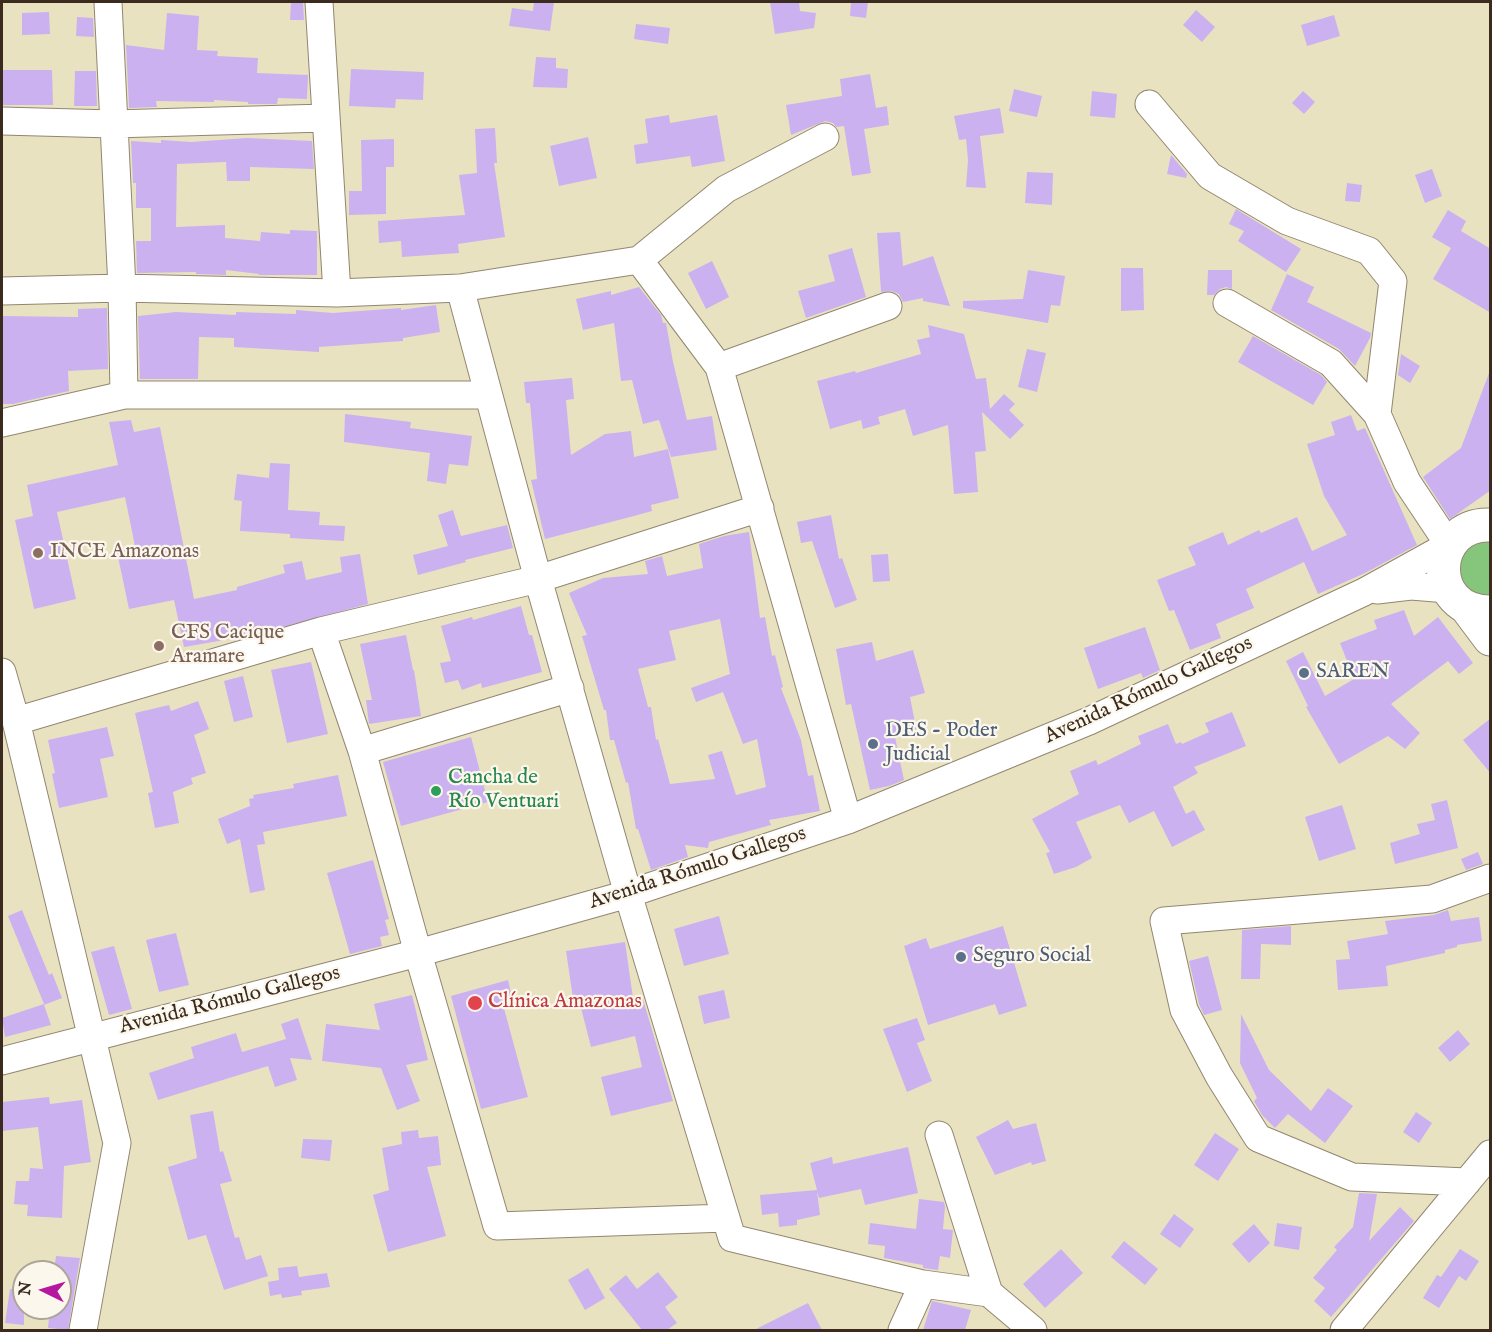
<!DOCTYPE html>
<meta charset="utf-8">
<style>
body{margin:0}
#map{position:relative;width:1492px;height:1332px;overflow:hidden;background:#e9e2c1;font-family:"IM FELL English",serif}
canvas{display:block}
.frame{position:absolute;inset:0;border:3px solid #3b2a1e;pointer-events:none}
.north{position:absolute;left:12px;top:1260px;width:60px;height:60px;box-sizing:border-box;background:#fbf7ec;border:2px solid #aea59a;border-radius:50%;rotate:275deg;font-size:16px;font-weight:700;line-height:24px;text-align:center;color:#3b2a1e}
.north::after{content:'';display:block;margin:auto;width:21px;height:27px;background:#b5179e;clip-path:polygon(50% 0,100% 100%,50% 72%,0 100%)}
</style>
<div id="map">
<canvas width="1492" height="1332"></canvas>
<div class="frame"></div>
<div class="north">N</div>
</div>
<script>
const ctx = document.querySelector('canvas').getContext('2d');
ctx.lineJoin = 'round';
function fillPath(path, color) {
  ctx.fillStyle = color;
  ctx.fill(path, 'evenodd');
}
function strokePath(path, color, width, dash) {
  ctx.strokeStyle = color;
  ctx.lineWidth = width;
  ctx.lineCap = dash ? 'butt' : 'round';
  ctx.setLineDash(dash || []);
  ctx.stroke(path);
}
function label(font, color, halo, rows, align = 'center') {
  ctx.font = font + ' "IM FELL English",serif';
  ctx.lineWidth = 4.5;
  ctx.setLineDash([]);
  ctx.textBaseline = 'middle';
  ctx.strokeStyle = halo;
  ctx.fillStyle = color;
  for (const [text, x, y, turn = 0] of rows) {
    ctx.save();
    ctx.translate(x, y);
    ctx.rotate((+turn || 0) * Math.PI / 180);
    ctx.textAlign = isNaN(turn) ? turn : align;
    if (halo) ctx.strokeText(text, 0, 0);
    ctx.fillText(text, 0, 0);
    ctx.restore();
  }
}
fillPath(new Path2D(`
 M1490,537V601L1474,600L1451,564L1454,555Z`), '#86c57c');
fillPath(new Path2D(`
 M291,2H303L304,20H290Z
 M534,2H554L550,31L509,26L512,8L533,11Z
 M770,2H799L800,11L816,13L814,28L775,34Z
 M851,2H868L866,18L850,16Z
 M1196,10L1215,27L1202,42L1183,25Z
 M49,12L50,34L22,35V13Z
 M167,13L199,16L197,50L218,51L217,56L258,58L257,73L308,75L307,99L278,98L277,104H248V102L214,100V102L156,101L157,107L129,108L126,45L164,50Z
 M1334,15L1340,36L1307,46L1301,25Z
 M77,17L93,18L94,37L76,36Z
 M636,24L670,28L668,44L634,39Z
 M536,57L556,58V68L568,69L567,88L533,87Z
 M351,69L424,72L423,100L396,99L395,108L349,106Z
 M2,70H52L53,105H2Z
 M75,71H96L97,106H74Z
 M870,74L876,108L887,106L889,125L864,129L871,173L852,176L844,126L836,127L833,123L825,121L791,135L786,105L842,96L840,79Z
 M1014,89L1042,96L1037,117L1009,111Z
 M1092,91L1117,94L1115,118L1090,116Z
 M1303,91L1315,102L1304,114L1292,103Z
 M1000,108L1004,133L980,136L986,188L966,187L968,160L966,139L959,140L954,116Z
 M669,115L670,123L717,115L725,161L692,167L690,156L636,164L634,145L648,143L645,119Z
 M495,128L497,163H494L505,237L458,244L459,253L402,257L401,241L379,243L378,221L465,215L459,175L477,173L475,129Z
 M588,137L597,178L559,186L550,146Z
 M247,138L312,141L314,169L250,167V181H227L226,162L177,164L176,227L225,225V238L260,241L261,232L290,234V230L317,231V275H259V274L226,270V275L196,274V272L137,273L136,241H151V208H136V183H133L131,141L161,143V140L191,142Z
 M394,139V167H386V214L349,215V191H362L361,140Z
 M1171,155L1187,174L1186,178L1167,174Z
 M1432,169L1442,196L1425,203L1415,175Z
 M1027,172L1053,173L1052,205L1025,203Z
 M1347,183L1362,185L1360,202L1345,201Z
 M1236,209L1301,249L1286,272L1238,241L1244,231L1229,224Z
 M1448,210L1466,221L1461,231L1491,249V313L1433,279L1451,248L1432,237Z
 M900,232L903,266L933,256L950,306L923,301V298L903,302L899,294L891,291L881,292L877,233Z
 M852,248L866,297L806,318L798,291L835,281L828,255Z
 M712,261L729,297L706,309L688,273Z
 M1121,268H1143L1144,310L1121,311Z
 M1028,270L1065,276L1060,306L1051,305L1048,323L963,308V301L1023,299Z
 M1208,270H1232V289L1226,287L1220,289L1214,295H1207Z
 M1287,274L1314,287L1307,302L1371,333L1370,338L1355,366L1339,349L1271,310Z
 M639,287L661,315L663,323H666L673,362L687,420L712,416L717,450L671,457L659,420L643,424L632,380L621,381L614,323L583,330L576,299L611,291V295Z
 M436,305L440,332L403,338V341L319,347V352L234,347V338L199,337L198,379H140L138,316L176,312L236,315V312L296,314V310L333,313L401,308V310Z
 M107,308L108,369L68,371L69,391L13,404H2V316L78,317V309Z
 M928,325L964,334L976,379L986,378L990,409L1004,394L1015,404L1009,410L1024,425L1010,439L982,412L986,451L975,452L978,492L954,494L948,425L913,436L905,409L878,417L880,424L863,429L861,420L830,429L817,381L855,371L856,373L921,354L917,340L930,337Z
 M1253,336L1321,375L1327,382L1313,405L1238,362Z
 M1027,349L1046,353L1037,392L1018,387Z
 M1401,354L1420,366L1410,383L1398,375Z
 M1489,373L1491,490L1450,519L1423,477L1461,448Z
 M572,378L574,399L566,400L571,455L605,434L631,431L634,457L668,449L679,498L651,505L652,511L634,516L545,539L531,480L537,479L530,403H526L524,382Z
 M345,414L411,422L410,428L472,436L468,466L449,464L446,484L427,481L430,453L344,442Z
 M1351,415L1357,431L1365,428L1417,545L1365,573L1318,594L1304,562L1246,589L1254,608L1216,624L1221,638L1190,650L1174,610L1169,611L1157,580L1196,565L1188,547L1223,532L1228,545L1259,530L1261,533L1297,517L1312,551L1347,535L1324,496L1307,444L1335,435L1331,422Z
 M131,420L134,432L160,427L194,599L237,590V587L285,573L283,565L302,561L306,580L342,572L340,557L360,554L368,604L253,635L184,647L174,600L129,609L117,552L135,546L125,497L57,512L76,599L34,609L15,520L33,516L27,485L118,465L109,422Z
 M270,463L290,464L288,510L320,512L319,525L345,526L344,541L290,538V534L240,531L242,501L234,500L237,474L269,478Z
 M453,510L461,536L507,525L513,548L465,560L466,562L418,575L413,555L448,546L438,515Z
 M831,515L839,559L842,558L857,600L835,608L812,541L801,543L797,522Z
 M749,532L760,618L765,617L772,656L775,655L783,687L781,688L801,740L808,776L813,775L820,811L769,820L771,825L709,842L708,848L685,845L688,857L651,870L638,829H636L628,782L626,783L614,740H610L606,710H604L582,636L587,635L569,593L603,578L648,574L645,561L662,556L667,576L703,568L699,544L724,536ZM720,619L730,674L691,688L696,702L723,692L743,744L757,739L766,787L736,795L722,751L708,755L715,779L670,784L658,739L656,740L651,707H648L638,669L676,660L669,631Z
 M888,554L890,581L873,582L871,555Z
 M521,606L529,635H532L542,672L482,688L481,683L462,690L458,680L445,683L440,663L451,661L441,626L472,617L473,620Z
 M1404,610L1414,636L1438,617L1473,663L1459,674L1448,661L1391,704L1420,733L1405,749L1388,736L1339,764L1306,707L1308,706L1286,661L1303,652L1325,696L1354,679L1340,643L1377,629L1374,620Z
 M1145,627L1160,670L1143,678L1141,673L1098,689L1084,648Z
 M406,635L413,670H414L421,716L369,724L366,700H372L360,644Z
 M872,642L876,661L913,650L925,693L910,697L917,733L895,737L904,780L889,786L870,790L851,704L846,705L836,649Z
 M311,662L328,734L287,743L271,670Z
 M243,676L253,717L234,722L224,681Z
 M198,701L209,729L194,735L206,773L191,778L193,784L173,792L179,823L155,828L148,793L153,792L135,713L169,705L171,711Z
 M1232,712L1246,746L1194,767L1198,773L1173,787L1186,814L1194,810L1205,830L1172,847L1154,811L1129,823L1120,805L1076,822L1092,858L1076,867L1054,874L1046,853L1050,852L1032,819L1079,794L1070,771L1096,760L1098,765L1141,744L1138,736L1168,724L1176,744L1181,742L1182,744L1209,732L1205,723Z
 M1491,718V774L1463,740Z
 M107,727L114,756L100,759L108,797L59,808L52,774L55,773L48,740Z
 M471,737L488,802L401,826L383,762Z
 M338,775L347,816L263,832L265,844L257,845L265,890L250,893L240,839L227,844L218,819L250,806L249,799L254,798L253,795L294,788L293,784Z
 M1447,800L1458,848L1395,864L1390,843L1420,834L1417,824L1435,820L1431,804Z
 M1342,805L1356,849L1319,861L1305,817Z
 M1478,852L1483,864L1466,870L1461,859Z
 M373,860L389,919L385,920L389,935L380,937L382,946L350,954L327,873Z
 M22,910L49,975L52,973L62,998L44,1005L51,1025L5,1037L2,1018L44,1004L8,916Z
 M1448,910L1451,921L1479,917L1482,941L1457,945V947L1445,950V953L1386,966L1388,986L1338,990L1336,960L1350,959L1347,941L1388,934L1385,921L1434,915Z
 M719,916L729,954L684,966L674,929Z
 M1003,926L1027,1006L999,1015L995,1004L928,1025L904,946L926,938L930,949Z
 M1291,926V945L1261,944L1260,979H1241L1242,930Z
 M176,933L189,985L159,992L146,940Z
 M625,942L633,998L642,996L673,1101L611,1116L601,1077L642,1067L635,1036L591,1047L580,1004L574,1005L566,951Z
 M114,946L132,1009L109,1015L91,952Z
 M1208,956L1222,1010L1204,1015L1199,1004L1189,961Z
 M508,980L512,998L502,1001L528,1097L481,1109L451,996Z
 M724,990L730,1018L704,1024L698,996Z
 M412,995L428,1060L406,1065L420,1101L397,1110L381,1068L322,1061L326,1024L380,1030L374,1004Z
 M1241,1014L1269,1070L1311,1111L1328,1088L1353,1106L1325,1143L1288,1114L1275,1128L1262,1115L1254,1101L1257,1098L1240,1063Z
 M298,1018L312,1060L290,1058L297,1080L275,1087L268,1066L158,1100L149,1073L194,1058L191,1047L236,1033L242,1052L286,1039L281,1024Z
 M917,1018L925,1040L917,1043L932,1081L907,1092L883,1029Z
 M1458,1030L1470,1044L1450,1062L1438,1048Z
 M49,1097L50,1104L82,1100L91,1162L64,1166L62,1218L27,1216L28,1205L14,1204L16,1181H29L30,1168L43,1169L38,1127L2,1131V1102Z
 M213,1111L220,1152L223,1151L232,1181L220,1184L235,1238L239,1237L246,1260L261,1255L268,1276L224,1290L206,1235L188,1240L168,1167L197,1158L190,1115Z
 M1416,1112L1432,1123L1419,1143L1403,1132Z
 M1008,1120L1013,1129L1036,1123L1046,1161L1032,1165L1031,1162L995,1175L976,1137Z
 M418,1130L419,1138L438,1136L441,1165L427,1167L446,1236L388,1252L373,1195L389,1190L382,1148L402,1144L401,1132Z
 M1215,1133L1239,1149L1218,1181L1194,1165Z
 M303,1139L332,1140L330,1161L301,1158Z
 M908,1147L918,1193L865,1205L861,1189L819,1198L817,1191L820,1215L797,1220V1225L779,1227L778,1213L762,1215L760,1195L817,1190L810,1163L832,1157L833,1164Z
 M1359,1193L1377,1194L1369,1241L1400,1207L1414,1221L1331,1317L1314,1301L1325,1288L1313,1278L1337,1250L1334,1247L1353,1227Z
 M919,1199L944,1202L945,1207L943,1229L953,1230L950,1258L940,1256L938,1270L923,1268V1265L884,1258L885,1246L868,1244L870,1223L916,1229Z
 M1174,1214L1194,1229L1180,1248L1160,1234Z
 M1277,1223L1302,1227L1299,1250L1274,1246Z
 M1254,1224L1270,1243L1249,1263L1232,1244Z
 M1124,1241L1158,1269L1145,1285L1111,1257Z
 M1061,1249L1083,1273L1045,1308L1023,1284Z
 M1460,1249L1479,1261L1466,1281L1459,1276L1439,1308L1423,1298L1437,1275L1441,1277Z
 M56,1256L80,1258L68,1330L48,1328L50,1308H60V1272H54Z
 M297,1266L299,1277L327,1273L330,1287L301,1291L302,1295L282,1298L281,1294L270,1296L268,1282L279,1280L278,1268Z
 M588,1268L605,1298L585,1310L568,1280Z
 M658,1272L678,1297L665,1307L677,1323L667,1330H642L609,1289L626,1275L637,1289Z
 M10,1289L24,1291V1325L5,1323Z
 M932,1301L971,1310L965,1330H923Z
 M808,1303L822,1330H754Z`), '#cbb1f0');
const minor = new Path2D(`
 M108,2L122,288L124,395
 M319,2L337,293
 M2,121L113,124L325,118
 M639,260L719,367L848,820
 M460,288L538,579L628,894L732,1238L923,1284L989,1293L1033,1330
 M2,291L122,288L337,293L460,288L639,260L726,189L825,137
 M1227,303L1331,363L1377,414
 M719,367L888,306
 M2,423L124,395H488
 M1377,590L1411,586L1448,589
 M321,631L362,751L418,953L497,1226L726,1218
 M2,672L16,721L117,1143L83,1330
 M16,721L321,631L538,579L760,508
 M362,751L570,688
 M2,1061L418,953L628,894L848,820L1089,721L1364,592L1449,545L1407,482L1377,414L1393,281L1369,251L1287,221L1210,176L1149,104
 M939,1135L989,1293
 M1467,1182L1352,1177L1258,1138L1219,1076L1184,1010L1164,921L1432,899L1490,878
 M902,1330L923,1284
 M1344,1330L1490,1154`);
const major = new Path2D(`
 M1490,525C1430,523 1426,612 1490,612
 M1466,607L1490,639`);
strokePath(minor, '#928670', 29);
strokePath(major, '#928670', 35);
strokePath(minor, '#fff', 27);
strokePath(major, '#fff', 33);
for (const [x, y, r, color] of [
 [38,553,6,"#8d6e63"],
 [159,646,6,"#8d6e63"],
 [1304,673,6,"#5c6f8a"],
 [873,744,6,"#5c6f8a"],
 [436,791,6,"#2e9e5b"],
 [961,957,6,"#5c6f8a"],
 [475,1003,8,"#e0444e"]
]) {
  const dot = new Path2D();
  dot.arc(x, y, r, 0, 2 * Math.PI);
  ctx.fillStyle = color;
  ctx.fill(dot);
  strokePath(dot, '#fbf7ec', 2);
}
label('21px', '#785e54', '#fbf7ec', [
 ["INCE Amazonas",50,553],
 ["CFS Cacique",171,634],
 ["Aramare",171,658]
], 'left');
label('21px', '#4e5e75', '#fbf7ec', [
 ["SAREN",1316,673],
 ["DES - Poder",885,732],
 ["Judicial",885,756],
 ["Seguro Social",973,957]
], 'left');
label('21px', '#3b2a1e', '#fbf7ec', [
 ["Avenida Rómulo Gallegos",1149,691,-25],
 ["Avenida Rómulo Gallegos",698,869,-18],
 ["Avenida Rómulo Gallegos",230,1001,-14]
]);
label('21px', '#27864d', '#fbf7ec', [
 ["Cancha de",448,779],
 ["Río Ventuari",448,803]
], 'left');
label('21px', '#be3a42', '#fbf7ec', [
 ["Clínica Amazonas",488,1003]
], 'left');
</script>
